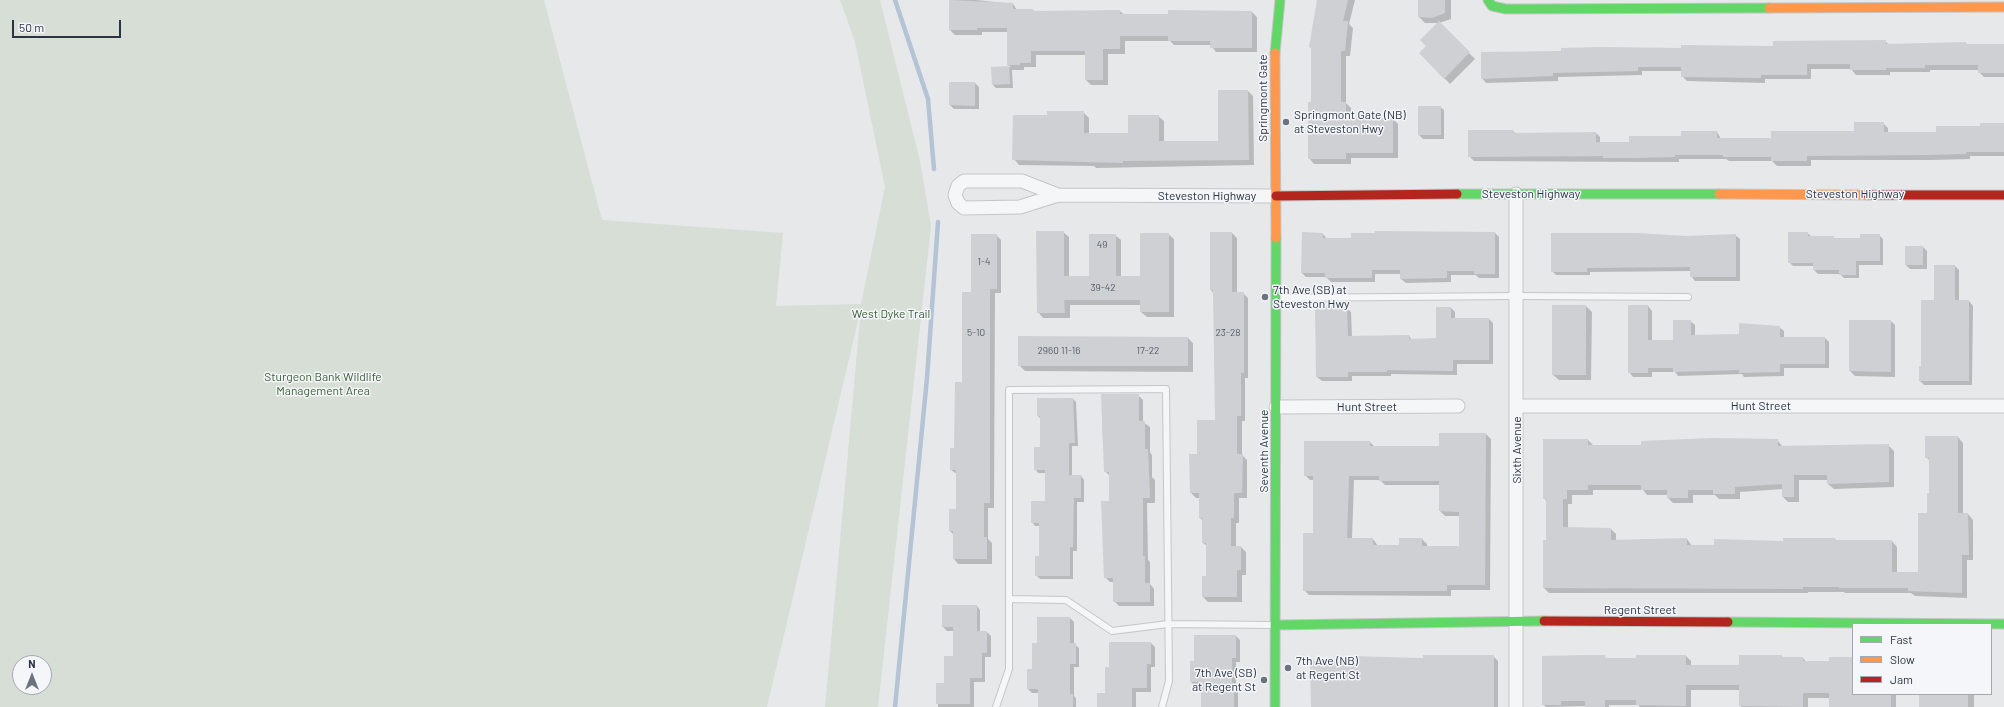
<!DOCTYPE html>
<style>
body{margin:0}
#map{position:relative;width:2004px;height:707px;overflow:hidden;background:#e6e8ea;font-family:Barlow,sans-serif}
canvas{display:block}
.legend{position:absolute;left:1852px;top:623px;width:140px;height:72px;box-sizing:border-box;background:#f4f6f9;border:1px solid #a4a8b1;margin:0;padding:5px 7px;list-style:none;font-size:12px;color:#2b3445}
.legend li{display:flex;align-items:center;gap:8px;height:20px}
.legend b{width:20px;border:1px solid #a4a8b1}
.north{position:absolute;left:12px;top:655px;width:40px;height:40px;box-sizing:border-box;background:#f4f6f9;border:1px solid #a4a8b1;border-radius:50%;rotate:0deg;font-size:11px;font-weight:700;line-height:16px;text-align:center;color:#2b3445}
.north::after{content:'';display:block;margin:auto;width:14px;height:18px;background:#6c737f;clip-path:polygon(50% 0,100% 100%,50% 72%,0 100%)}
.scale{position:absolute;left:12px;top:20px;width:109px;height:18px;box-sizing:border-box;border:2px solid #2b3445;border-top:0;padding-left:5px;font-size:12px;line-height:14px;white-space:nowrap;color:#2b3445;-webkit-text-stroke:3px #f4f6f9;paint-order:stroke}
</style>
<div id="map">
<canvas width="2004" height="707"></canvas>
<ul class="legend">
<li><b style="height:5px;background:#63d668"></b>Fast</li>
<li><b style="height:5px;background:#ff974d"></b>Slow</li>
<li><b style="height:5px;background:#b3261e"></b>Jam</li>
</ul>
<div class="north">N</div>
<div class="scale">50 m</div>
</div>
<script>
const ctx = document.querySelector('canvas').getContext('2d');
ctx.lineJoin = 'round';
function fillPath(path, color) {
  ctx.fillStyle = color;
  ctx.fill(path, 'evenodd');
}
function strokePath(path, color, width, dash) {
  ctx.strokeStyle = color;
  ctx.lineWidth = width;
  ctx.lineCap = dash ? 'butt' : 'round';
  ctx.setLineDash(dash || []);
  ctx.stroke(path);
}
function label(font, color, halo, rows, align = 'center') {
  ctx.font = font + ' Barlow,sans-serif';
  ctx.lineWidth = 3;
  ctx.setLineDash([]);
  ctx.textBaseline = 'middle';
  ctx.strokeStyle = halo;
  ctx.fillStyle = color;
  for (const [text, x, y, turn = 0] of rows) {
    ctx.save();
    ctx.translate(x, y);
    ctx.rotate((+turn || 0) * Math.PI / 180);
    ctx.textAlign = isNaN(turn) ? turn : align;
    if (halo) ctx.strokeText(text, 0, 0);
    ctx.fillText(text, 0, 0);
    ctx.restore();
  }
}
fillPath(new Path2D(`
 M0,0H544L602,220L783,233L776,306L861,304L885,187L855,42L840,0H880L920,161L931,226L878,707H825L861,308L767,707H0ZM20,663H44V687H20Z`), '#d6ded6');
fillPath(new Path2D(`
 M950,0H977L1013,4L1017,10H1033L1035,12L1120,11L1124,15H1169V11L1252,12L1257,17V52H1216L1211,45H1174L1170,41H1125V54H1108V85H1091L1086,80V55H1036V67H1024V70H1012L1013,88H996L993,85L992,68L1011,67L1008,65V32H982V35H955L950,30Z
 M1318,0H1355L1349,24L1353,28L1350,56H1346V103L1351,108V119H1393L1398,124V158H1351V164H1314L1309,158L1312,103V49L1311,47Z
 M1419,0H1451V19L1439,23L1475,59L1450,84L1420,53L1427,47L1438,23H1425L1419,17Z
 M1885,41L1889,45L1966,43L1968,45H2004V77H1984L1979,72V70H1930V72H1890V75H1856L1851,69H1811V79H1765V83L1687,81L1682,76V71H1642V75L1558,77V81L1486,83L1482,78L1774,47Z
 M950,83H975L979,87V109H954L950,105Z
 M1248,91L1253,96L1254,165L1096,168L1094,166L1019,165L1014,159L1048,116L1083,112L1089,118V134H1129L1158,116L1164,121V142H1219Z
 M1419,107H1440L1444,110V139H1423L1419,135Z
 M1883,123L1888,128V133H1937L2004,124V156H1970V159L1931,160H1811V166H1777L1772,161H1729L1726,159H1679V162H1639L1474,161L1469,156L1513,131L1516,134L1596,133L1600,137V143H1630L1717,132L1721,139H1772L1855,132Z
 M1063,232L1069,237V277H1090L1115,235L1121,240V277H1141L1168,234L1174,239V317H1147L1141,312V305H1070V318H1043L1038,312Z
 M1232,233L1237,238V293H1243L1248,298V378H1245V421H1242V455L1247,460V498H1239V523H1236V547H1241L1246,552V575H1242V602H1208L1203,597L1207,577V546L1203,543V521L1200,518V498H1196L1191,493L1198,455L1216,421L1214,294L1211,290Z
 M1495,233L1499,237V278H1479L1476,275H1451V282L1406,283L1401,279V274H1375V282H1331L1326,277H1306L1302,273L1323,234L1327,239H1352Z
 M1807,233L1811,236L1833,237L1835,239H1861L1879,235L1883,239V265H1859V278H1844L1840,274H1818L1814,270V266H1793L1789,262Z
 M996,235L1001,240V293H995L994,508H988V539L992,543V564H958L954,559V535L950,531L957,510V474L951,470L963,383L972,293Z
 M1735,235L1740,239V281H1695L1691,276V271L1590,272V275H1556L1552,271L1686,237Z
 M1923,247L1927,251V269H1910L1906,265Z
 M1955,266L1959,270V301H1969L1973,306L1972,385H1924L1920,381L1935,301Z
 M1553,306H1586L1592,312L1591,380H1559L1553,375Z
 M1648,306L1652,311V341H1674L1690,321L1695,325V336L1740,335L1779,327L1784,331V338H1825L1829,342V368H1784V376L1744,377L1742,374L1678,376L1675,372H1652V377H1633L1629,372Z
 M1346,308L1351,312L1352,337L1409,336L1412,340L1437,339L1451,308L1455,312V319H1489L1493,323V364H1457V375L1391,374V376H1352V381H1322L1317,377Z
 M1891,321L1895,325V377L1855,376L1850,371Z
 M1188,338L1193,343V372L1025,371L1019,365Z
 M1102,395H1138L1143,400V422L1150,427V452L1152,455V477L1155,480V503H1147L1148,560L1150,562V584L1154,589V606H1119L1114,601V582H1110L1105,577L1102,502H1110V476L1105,471V446L1103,444Z
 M1073,399L1076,402L1078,446H1072V476H1081L1084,480V502H1077V551H1073V579H1040L1036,575L1040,557V526H1035L1032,522L1046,502V473H1038L1035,469L1041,448V419L1038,416Z
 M1486,434L1491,439L1490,590H1451V596L1309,595L1304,590L1314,534V480H1310L1305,475L1370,442L1375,447H1440ZM1354,480H1380L1385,485H1440V511L1445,516H1460V547H1427V544L1422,539L1400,546H1378L1373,539H1352Z
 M1958,437L1963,443V514H1968L1973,520V560H1967V598L1915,596L1911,593H1845L1844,592H1808V593H1549L1544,588L1547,541V502L1544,498L1588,440L1594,446H1642L1777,440L1783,447L1888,445L1894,451V487L1834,489L1828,484V480H1799V502H1788L1783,497V489L1740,492V499H1719L1715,495H1693V503H1673L1668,498V495H1647L1643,490H1593V495H1572V504H1568V529H1611L1616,534V541L1687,539L1692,546L1835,539L1837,541H1892L1897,547V573H1919L1930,494V461L1926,457Z
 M977,606L980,610V632H987L991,636V657H985V682H974V707H938L937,684H945L954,657V631H947L943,627Z
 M1038,618H1070L1074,622V644L1079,648V667H1074V696L1076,698V707H1039V693H1032L1028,689V670H1033L1038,644Z
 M1236,636L1240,640V662H1236V689L1238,692V707H1202V686H1195L1191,682L1195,662Z
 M1151,643L1155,647V667H1151V692H1136V707H1098L1106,694L1110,668Z
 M1493,656L1498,661V707H1312L1350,662Z
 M1604,656L1607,659L1686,656L1691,661V666H1740L1782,656L1784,658H1803L1806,662H1830L1853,657V694H1896V707H1830V698H1808V707H1741L1740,690H1691V707H1640L1638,705H1609V707H1586V706L1546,707L1543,704Z
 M1920,694H1974V707H1920Z`), '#0003');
strokePath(new Path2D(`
 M895,0L928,99L934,169
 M895,707L927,378L938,222`), '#b4c4d5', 4.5);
fillPath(new Path2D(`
 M949,0L1013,3V9H1033V11L1120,10V14H1168V10L1252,11V48H1210V41H1168V36H1120V49H1103V80H1085V51H1031V63H1020V65H1007V28H977V30H949Z
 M1317,0H1348L1343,21H1348L1345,51H1341V102H1346V118H1393V153H1346V159H1308V102H1311V48L1309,47Z
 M1418,0H1445V13L1432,18L1418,17Z
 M1439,21L1470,52L1444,79L1419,53L1426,46L1420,40Z
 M1886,40V44L1966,42V44H2004V73H1978V65H1925V68H1886V70H1850V64H1807V75H1761V78L1681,77V67H1638V71L1553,73V76L1481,79V52L1561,51V48L1602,47L1681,48V45L1773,46V41Z
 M1009,66L1010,84L992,85L991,67Z
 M949,82H975V106L949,105Z
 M1218,90H1248L1249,160L1123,161V163L1012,160L1013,115H1047V111H1084V133H1128V115H1159V141H1218Z
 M1418,106H1441V135H1418Z
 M1854,122H1884V132H1936V126H1980V123H2004V152H1966V154L1925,155L1807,156V161H1771V157H1723V155H1675V157L1634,158H1603V156L1468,157V130H1513V133L1596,132V142H1629V136H1681V131H1717V138H1771V131H1854Z
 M1036,231H1064V276H1089V234H1116V276H1140V233H1169V312H1140V300H1064L1065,313H1037Z
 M1375,231L1495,232V274H1474V271H1447V278L1400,279V270H1372V278H1325V273H1301L1302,232L1323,233V238H1351V233H1375Z
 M1210,232H1232V292H1244V373H1241V416H1237V454H1243L1242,493H1234V518H1231V546H1241V570H1237V597H1202V576H1206V543H1202V518H1199V493H1190L1189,454H1197V420H1215L1213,290H1210Z
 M1788,232H1808V236H1834V238H1860V234H1880V261H1856V275H1839V270H1813V263H1788Z
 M1551,233H1637L1686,236L1736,234V277H1690V267L1587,268V272H1551Z
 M971,234H997V289H990V503H984V537H987V559H953V531H949V509H956V470H950V448H954L955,382H962V292H971Z
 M1905,246H1923V265H1905Z
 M1934,265H1955V300H1969V381H1919V366H1921V300H1934Z
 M1552,305H1586V375H1552Z
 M1628,305H1648V340H1673V320H1691V335L1739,334V323L1780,326V337H1825V364H1780V372L1739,373V370L1673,372V368H1648V373H1628Z
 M1315,307H1347L1348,336L1409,335V339L1436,338V307H1451V318H1489V360H1453V371L1387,370V372H1348V377H1316Z
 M1849,320H1891V372L1849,371Z
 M1018,336L1188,337V366H1018Z
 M1101,394H1139V421H1145V449H1148L1150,498H1143V556H1145V583H1150V602H1113V578H1104L1101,501H1109V472H1104Z
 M1037,398H1073L1075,443H1069V475H1081V498H1074L1073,547H1070V576H1035V556H1039V523H1031V501H1045V470H1034V447H1040V416H1037Z
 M1439,433H1486L1485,585H1447V591H1303V533H1313V476H1304V441H1370V446H1439ZM1349,476H1379V481H1439V511L1459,512V546H1422V538H1399V545H1373V538H1347Z
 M1925,436H1958V513H1968L1969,555H1962V593L1908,591V588H1839V587H1803V589L1543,588V540H1546V499H1543V439H1588V445H1641V441L1713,438L1778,439V446L1889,444V482L1827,484V475H1794V497H1782V484L1735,487V494H1713V490H1688V498H1667V490H1641V485H1588V490H1567V499H1563V527L1611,528V540L1687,538V545H1714V539L1783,541V538H1835V540H1892V572H1918V513H1927V493H1929V458H1925Z
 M942,605H977V631H987V653H982V678H970V704H936V683H944V656H953V627H942Z
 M1037,617H1070V643H1076V664H1070V694H1073V707H1038V689H1027V669H1032V643H1037Z
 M1194,635H1236V658H1232V686H1234V707H1201V682H1190V661H1194Z
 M1109,642H1151V664H1147V688H1132V707H1097V693H1105V667H1109Z
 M1423,655H1494V707H1311L1310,661H1349V656L1423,658Z
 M1585,655H1605V658H1636V655H1686V665H1739V655H1782V657H1803V661H1829V657H1853V694H1891V707H1829V693H1803V707L1739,706V685H1686V706L1636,705V700H1605V707H1585V701H1561V705H1542V656Z
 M1919,694H1968V707H1919Z`), '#ced0d3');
const lane = new Path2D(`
 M1278,298L1516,296L1688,297
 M1009,599L1066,600L1112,631L1168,624L1274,625
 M996,707L1009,669V390L1166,389L1169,681L1162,707`);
const street = new Path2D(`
 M1058,195L1022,181H964L958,186L955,195L958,203L964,208L1020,207L1058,195L1276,196
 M1517,406H2004
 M1276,407L1458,406
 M1516,707V194`);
const fast = new Path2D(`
 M1488,0L1492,6L1506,9L1769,8
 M1275,53L1280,0
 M1457,194H1719
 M1728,622L2004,624
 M1275,625L1544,621
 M1275,707L1276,238`);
const slow = new Path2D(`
 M1769,8L2004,7
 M1275,53L1276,238
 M1719,194L1868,195`);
const jam = new Path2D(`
 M1868,195H2004
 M1276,196L1457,194
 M1544,621L1728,622`);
strokePath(lane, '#c4c6c8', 8);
strokePath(street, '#c4c6c8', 15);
strokePath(fast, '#c4c6c8', 11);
strokePath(slow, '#c4c6c8', 11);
strokePath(jam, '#c4c6c8', 11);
strokePath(lane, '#f5f6f7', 6);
strokePath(street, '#f5f6f7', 13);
strokePath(fast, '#63d668', 9);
strokePath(slow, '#ff974d', 9);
strokePath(jam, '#b3261e', 9);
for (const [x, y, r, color] of [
 [1286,122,4,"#6c737f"],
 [1265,297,4,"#6c737f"],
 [1288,668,4,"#6c737f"],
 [1264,680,4,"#6c737f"]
]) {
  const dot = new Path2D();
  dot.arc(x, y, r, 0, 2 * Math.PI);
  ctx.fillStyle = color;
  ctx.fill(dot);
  strokePath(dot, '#f4f6f9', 1.5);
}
label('10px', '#545c69', null, [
 ["49",1102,245],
 ["1-4",984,262],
 ["39-42",1103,288],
 ["5-10",976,333],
 ["23-28",1228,333],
 ["2960 11-16",1059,351],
 ["17-22",1148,351]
]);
label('12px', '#2b3445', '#f4f6f9', [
 ["Springmont Gate",1263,98,-90],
 ["Steveston Highway",1531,194],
 ["Steveston Highway",1855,194],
 ["Steveston Highway",1207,196],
 ["Hunt Street",1761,406],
 ["Hunt Street",1367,407],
 ["Sixth Avenue",1517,450,-90],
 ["Seventh Avenue",1264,451,-90],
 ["Regent Street",1640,610]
]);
label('12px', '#2b3445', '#f4f6f9', [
 ["Springmont Gate (NB)",1294,115],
 ["at Steveston Hwy",1294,129],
 ["7th Ave (SB) at",1273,290],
 ["Steveston Hwy",1273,304],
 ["7th Ave (NB)",1296,661],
 ["at Regent St",1296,675],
 ["7th Ave (SB)",1256,673,"right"],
 ["at Regent St",1256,687,"right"]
], 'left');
label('12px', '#3f6138', '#f4f6f9', [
 ["West Dyke Trail",891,314],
 ["Sturgeon Bank Wildlife",323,377],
 ["Management Area",323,391]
]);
</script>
